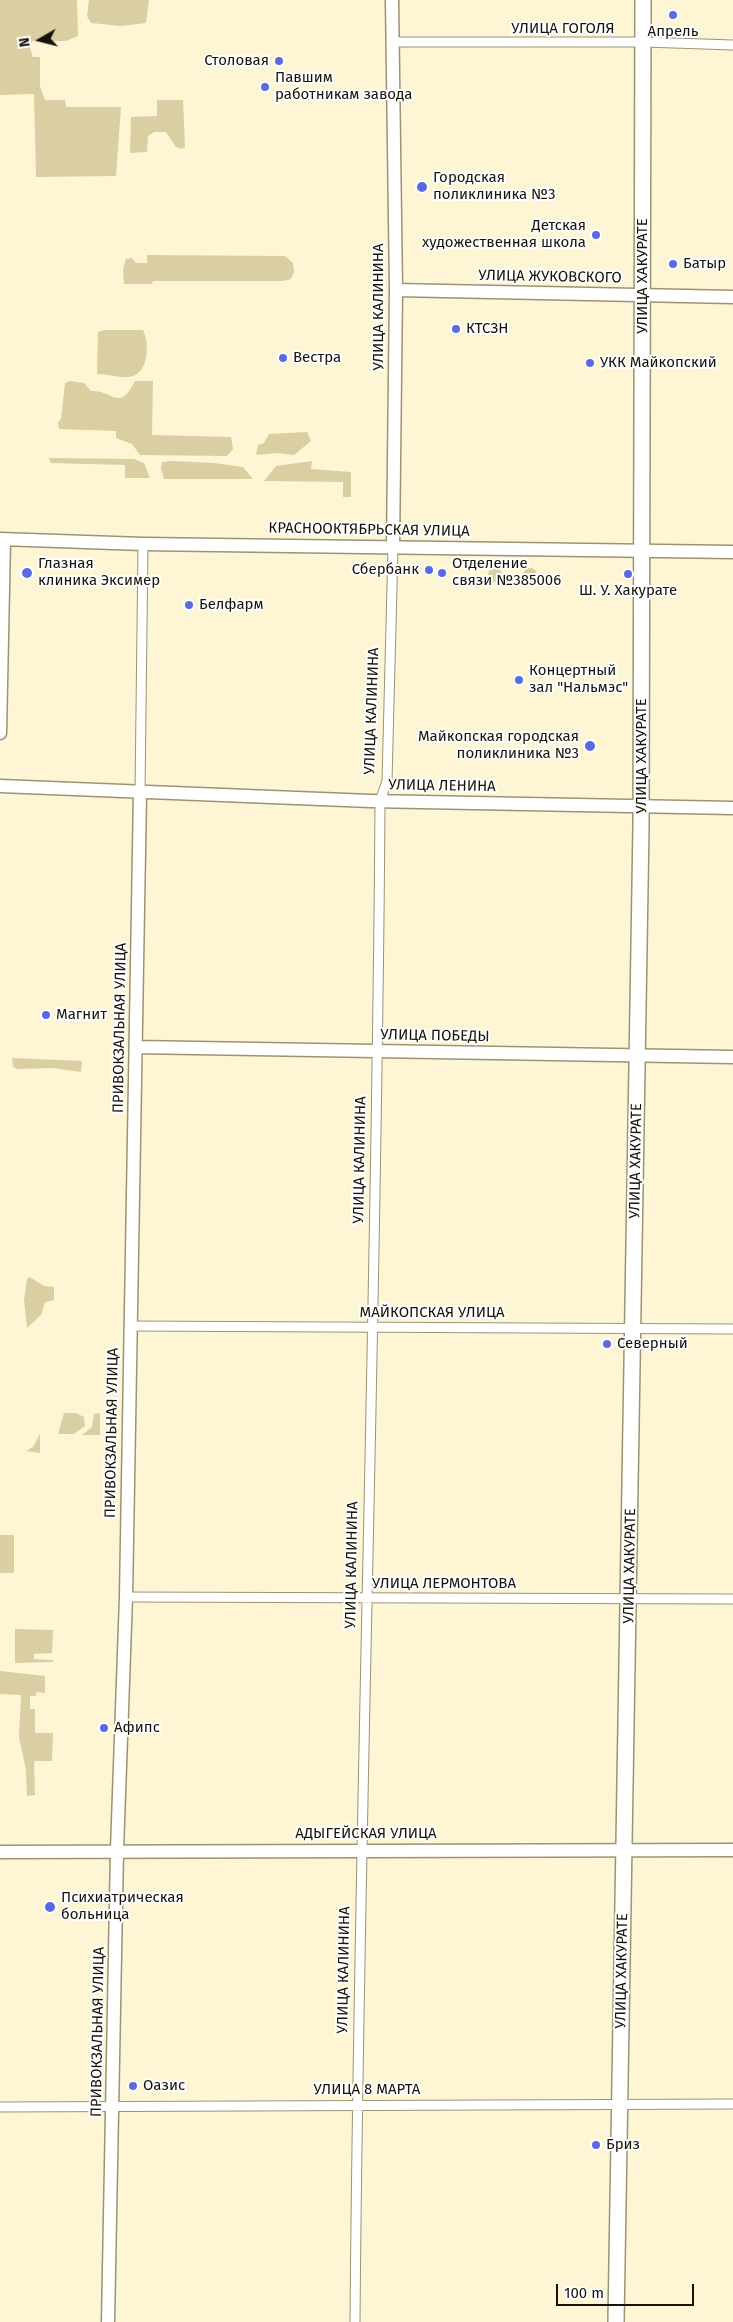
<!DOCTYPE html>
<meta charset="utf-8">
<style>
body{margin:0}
#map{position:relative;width:733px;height:2322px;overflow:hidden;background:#fef5d5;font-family:"Fira Sans",sans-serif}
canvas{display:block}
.north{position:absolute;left:15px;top:15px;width:50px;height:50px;-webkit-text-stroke:4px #fff;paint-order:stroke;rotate:262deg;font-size:14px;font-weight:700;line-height:20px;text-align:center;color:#161308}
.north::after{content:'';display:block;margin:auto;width:18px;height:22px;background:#161308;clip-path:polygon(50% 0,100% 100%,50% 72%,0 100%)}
.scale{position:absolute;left:556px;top:2284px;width:138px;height:22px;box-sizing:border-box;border:2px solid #161308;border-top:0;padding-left:6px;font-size:15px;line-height:18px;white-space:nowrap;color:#161308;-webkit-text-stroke:4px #fff;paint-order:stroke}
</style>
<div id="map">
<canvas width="733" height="2322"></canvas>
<div class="north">N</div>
<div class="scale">100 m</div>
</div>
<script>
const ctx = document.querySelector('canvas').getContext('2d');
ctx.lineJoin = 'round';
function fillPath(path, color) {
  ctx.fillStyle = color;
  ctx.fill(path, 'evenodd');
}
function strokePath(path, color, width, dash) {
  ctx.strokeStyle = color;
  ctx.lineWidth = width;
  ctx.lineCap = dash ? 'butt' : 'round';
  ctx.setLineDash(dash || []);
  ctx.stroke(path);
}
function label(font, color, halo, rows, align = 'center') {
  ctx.font = font + ' "Fira Sans",sans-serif';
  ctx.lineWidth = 4;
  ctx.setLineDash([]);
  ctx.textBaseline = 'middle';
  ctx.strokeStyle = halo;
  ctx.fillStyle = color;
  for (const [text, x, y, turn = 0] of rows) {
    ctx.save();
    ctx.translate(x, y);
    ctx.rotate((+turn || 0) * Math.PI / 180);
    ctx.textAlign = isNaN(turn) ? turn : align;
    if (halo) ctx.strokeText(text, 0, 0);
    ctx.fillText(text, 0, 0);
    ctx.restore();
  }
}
fillPath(new Path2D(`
 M0,0H77L78,36L66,41H32L30,48L33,57H40V86L45,100H65L66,107H121L116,176L36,177L34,94L0,95Z
 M89,0H149L146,23L121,26L91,23L87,16Z
 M157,100H183L185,147L182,149L176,147L166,132H154L148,136L147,152L130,153L131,117L157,116Z
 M147,255L285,256L293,263L294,272L291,279L283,281H153L152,284H124L123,269L126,259L132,258L136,263H147Z
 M104,330H143C150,343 149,375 129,377C120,378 107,374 97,374L98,332Z
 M70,381L84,383L91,391C113,390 119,413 135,381H153L152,435L231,437L233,449L227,456L140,455L132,444L116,438V431L59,429L58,422L61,419L65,383Z
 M307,432L311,441L294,455L277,453L256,455L258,445L264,443L269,434Z
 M49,458L134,459L144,463L150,478H125V465L51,463Z
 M173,461L214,463L243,467L253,479H164L161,468L162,462Z
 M312,461L311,469L351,472V497H343V482L264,481L276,466Z
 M523 575a7 7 0 1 1 14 0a7 7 0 1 1-14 0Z
 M488 575a7 7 0 1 1 14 0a7 7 0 1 1-14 0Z
 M12,1058L82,1061L81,1072L52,1068L18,1069L13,1067Z
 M30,1277L44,1286L54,1287V1300L45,1302L41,1315L27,1328L24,1300L27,1279Z
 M64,1413H76L84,1417L85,1426L74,1434H58Z
 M100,1413V1435H82L92,1427L94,1414Z
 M40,1434V1453L26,1451L33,1447Z
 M0,1535H14V1573H0Z
 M15,1629L53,1630L52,1653L34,1654V1659L53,1660V1662L15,1663Z
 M0,1671L45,1676V1693L36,1692V1696H30V1709H35V1733H53L52,1761H34L35,1795L27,1796L26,1770L19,1737L21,1695L0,1694Z`), '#dacea3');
const street = new Path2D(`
 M393,42H644L733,45
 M140,793L143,544
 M130,1326L733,1329
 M126,1597L733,1599
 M0,2107L733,2104
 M355,2322C359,1815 377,1308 380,801L387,781L393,547`);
const secondary = new Path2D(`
 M392,0L396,290L393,547
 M396,290L733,297
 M0,539L143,544L733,552
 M0,733L4,540
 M0,786L370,801L733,808
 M136,1047L733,1057
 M0,1852L733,1850
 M108,2322L117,1850L126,1597L140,793`);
const primary = new Path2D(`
 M616,2322L641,826L643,0`);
strokePath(street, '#9c9376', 11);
strokePath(secondary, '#9c9376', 15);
strokePath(primary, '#9c9376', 18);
strokePath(street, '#fff', 9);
strokePath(secondary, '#fff', 12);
strokePath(primary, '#fff', 15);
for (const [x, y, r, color] of [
 [673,15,5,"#5c6ae1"],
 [279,61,5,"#5c6ae1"],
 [265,87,5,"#5c6ae1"],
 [422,187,6,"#5c6ae1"],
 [596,235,5,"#5c6ae1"],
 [673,264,5,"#5c6ae1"],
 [456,329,5,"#5c6ae1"],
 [283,358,5,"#5c6ae1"],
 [590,363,5,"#5c6ae1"],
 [429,570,5,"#5c6ae1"],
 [27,573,6,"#5c6ae1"],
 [442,573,5,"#5c6ae1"],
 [628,574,5,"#5c6ae1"],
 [189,605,5,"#5c6ae1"],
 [519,680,5,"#5c6ae1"],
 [590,746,6,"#5c6ae1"],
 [46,1015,5,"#5c6ae1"],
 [607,1344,5,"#5c6ae1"],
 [104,1728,5,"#5c6ae1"],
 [50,1907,6,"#5c6ae1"],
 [133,2086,5,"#5c6ae1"],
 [596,2145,5,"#5c6ae1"]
]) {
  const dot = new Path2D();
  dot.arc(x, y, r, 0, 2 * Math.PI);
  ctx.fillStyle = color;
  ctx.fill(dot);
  strokePath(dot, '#fff', 2);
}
label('15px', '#161308', '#fff', [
 ["УЛИЦА ГОГОЛЯ",563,29],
 ["УЛИЦА ХАКУРАТЕ",643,276,-90],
 ["УЛИЦА ЖУКОВСКОГО",550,277,1],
 ["УЛИЦА КАЛИНИНА",379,307,-90],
 ["КРАСНООКТЯБРЬСКАЯ УЛИЦА",369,530,1],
 ["УЛИЦА КАЛИНИНА",372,711,-88],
 ["УЛИЦА ХАКУРАТЕ",642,756,-90],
 ["УЛИЦА ЛЕНИНА",442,786,1],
 ["ПРИВОКЗАЛЬНАЯ УЛИЦА",120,1028,-89],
 ["УЛИЦА ПОБЕДЫ",435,1036,1],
 ["УЛИЦА КАЛИНИНА",360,1160,-89],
 ["УЛИЦА ХАКУРАТЕ",636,1161,-89],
 ["МАЙКОПСКАЯ УЛИЦА",432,1313],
 ["ПРИВОКЗАЛЬНАЯ УЛИЦА",112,1433,-89],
 ["УЛИЦА КАЛИНИНА",352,1565,-89],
 ["УЛИЦА ХАКУРАТЕ",630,1566,-89],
 ["УЛИЦА ЛЕРМОНТОВА",444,1584],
 ["АДЫГЕЙСКАЯ УЛИЦА",366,1834],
 ["УЛИЦА КАЛИНИНА",344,1970,-89],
 ["УЛИЦА ХАКУРАТЕ",622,1971,-89],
 ["ПРИВОКЗАЛЬНАЯ УЛИЦА",98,2032,-89],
 ["УЛИЦА 8 МАРТА",367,2090]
]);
label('15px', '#161308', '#fff', [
 ["Апрель",673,32,"center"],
 ["Столовая",269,61,"right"],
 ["Павшим",275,78],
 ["работникам завода",275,95],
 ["Городская",433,178],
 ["поликлиника №3",433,195],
 ["Детская",586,226,"right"],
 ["художественная школа",586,243,"right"],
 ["Батыр",683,264],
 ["КТСЗН",466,329],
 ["Вестра",293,358],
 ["УКК Майкопский",600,363],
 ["Глазная",38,564],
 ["клиника Эксимер",38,581],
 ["Отделение",452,564],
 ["связи №385006",452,581],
 ["Сбербанк",419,570,"right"],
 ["Ш. У. Хакурате",628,591,"center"],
 ["Белфарм",199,605],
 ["Концертный",529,671],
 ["зал \"Нальмэс\"",529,688],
 ["Майкопская городская",579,737,"right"],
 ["поликлиника №3",579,754,"right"],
 ["Магнит",56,1015],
 ["Северный",617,1344],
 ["Афипс",114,1728],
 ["Психиатрическая",61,1898],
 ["больница",61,1915],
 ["Оазис",143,2086],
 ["Бриз",606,2145]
], 'left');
</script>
